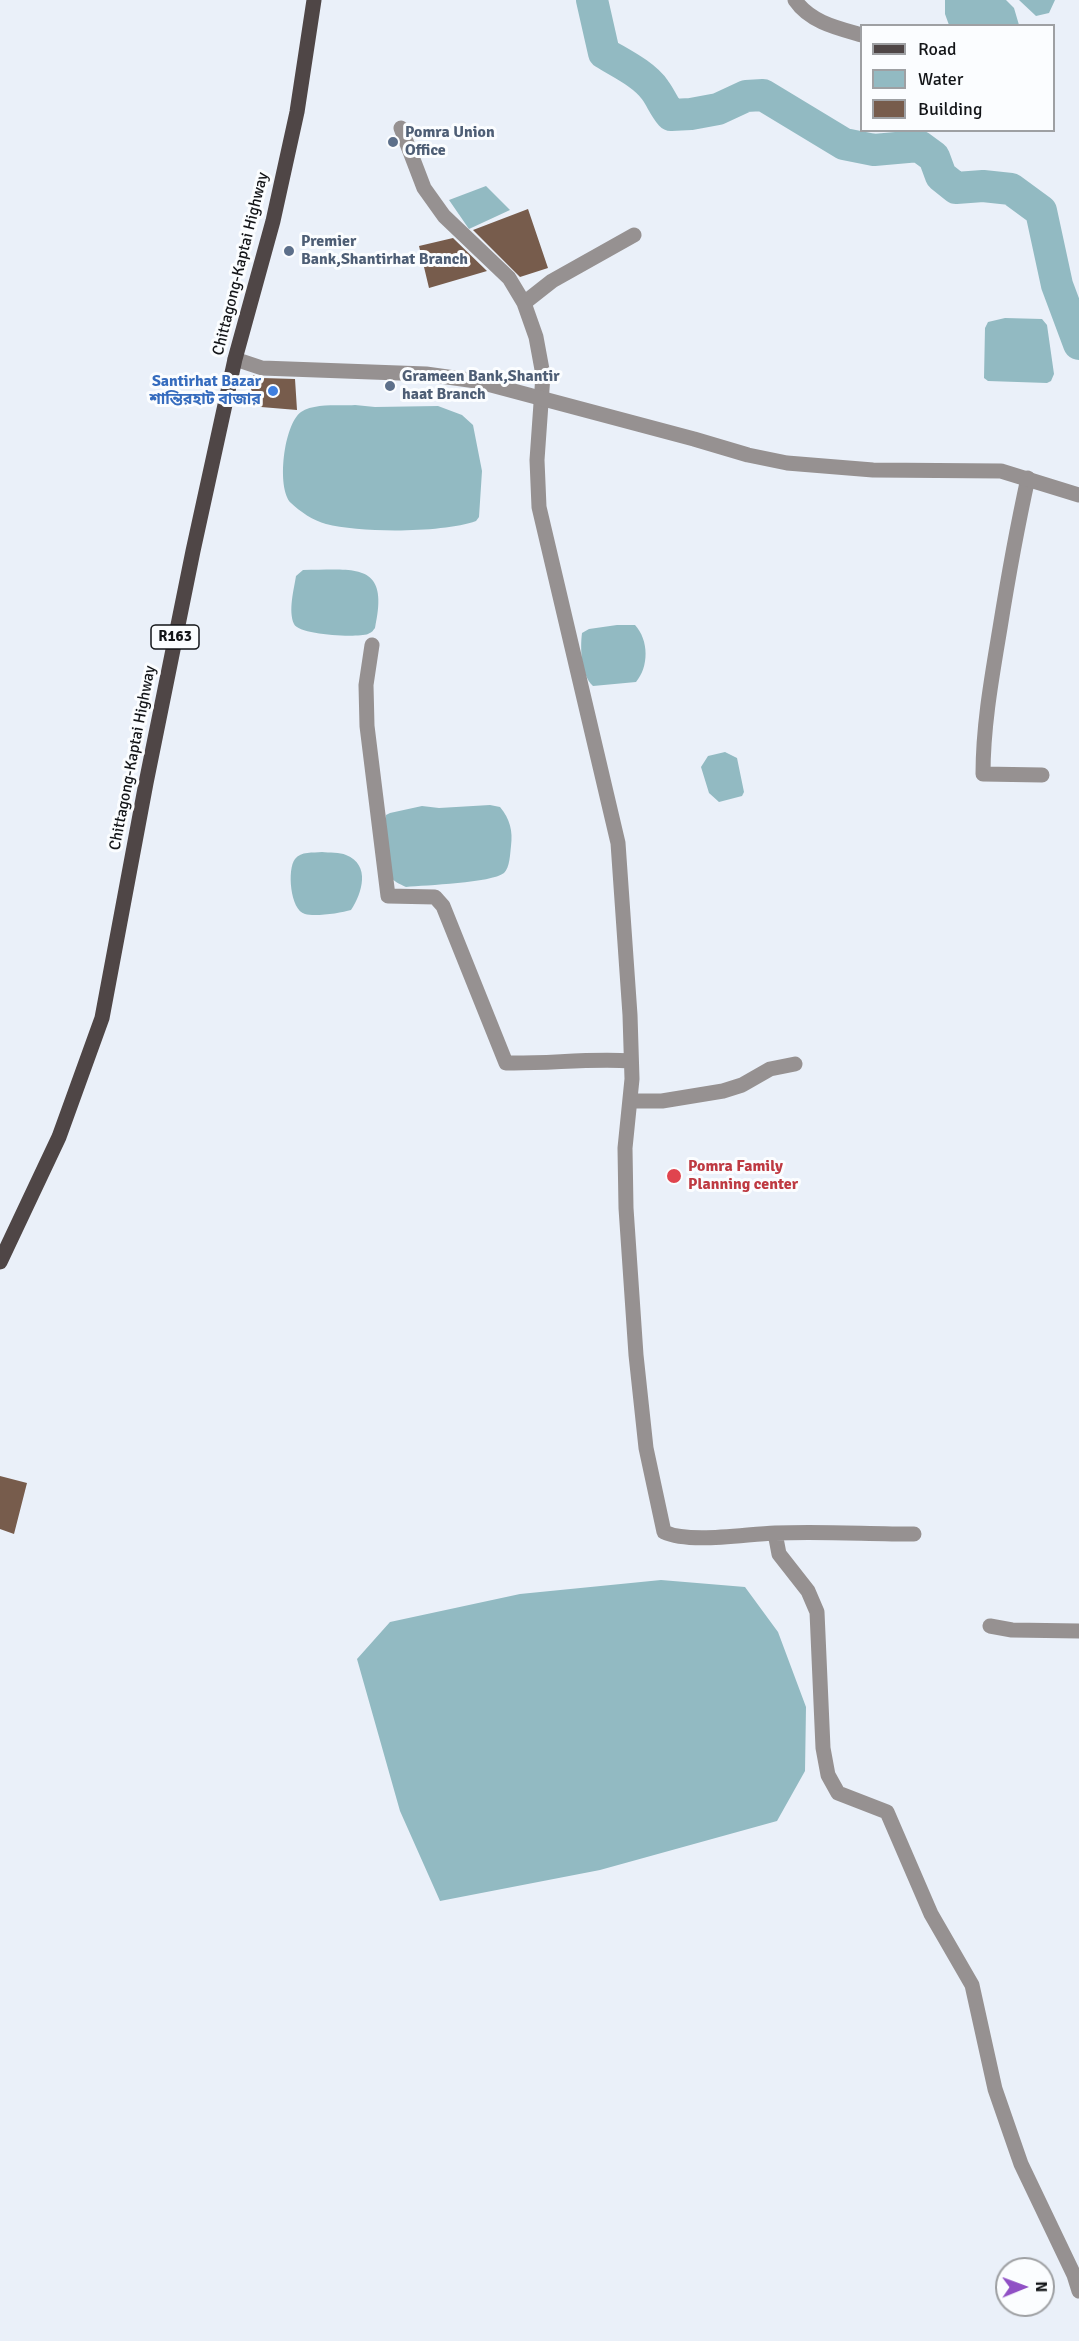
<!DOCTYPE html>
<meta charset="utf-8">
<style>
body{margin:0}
#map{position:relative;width:1079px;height:2341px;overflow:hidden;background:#eaf0f9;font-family:Signika,sans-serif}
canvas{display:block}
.legend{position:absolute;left:860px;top:24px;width:195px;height:108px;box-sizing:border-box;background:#fbfdff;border:2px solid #9ea0a3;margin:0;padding:8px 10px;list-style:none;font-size:18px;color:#131518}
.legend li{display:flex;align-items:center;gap:12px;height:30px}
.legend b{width:30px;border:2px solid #9ea0a3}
.north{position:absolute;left:995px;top:2257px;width:60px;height:60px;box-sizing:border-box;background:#fbfdff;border:2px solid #9ea0a3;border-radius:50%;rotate:89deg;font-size:16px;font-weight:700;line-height:24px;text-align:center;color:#131518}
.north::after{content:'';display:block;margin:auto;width:21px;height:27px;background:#9050c5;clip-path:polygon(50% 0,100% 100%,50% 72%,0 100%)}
</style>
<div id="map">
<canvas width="1079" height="2341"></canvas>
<ul class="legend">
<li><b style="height:8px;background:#4f4646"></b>Road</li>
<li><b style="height:16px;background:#92bac2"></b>Water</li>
<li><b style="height:16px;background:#775c4c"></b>Building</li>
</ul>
<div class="north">N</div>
</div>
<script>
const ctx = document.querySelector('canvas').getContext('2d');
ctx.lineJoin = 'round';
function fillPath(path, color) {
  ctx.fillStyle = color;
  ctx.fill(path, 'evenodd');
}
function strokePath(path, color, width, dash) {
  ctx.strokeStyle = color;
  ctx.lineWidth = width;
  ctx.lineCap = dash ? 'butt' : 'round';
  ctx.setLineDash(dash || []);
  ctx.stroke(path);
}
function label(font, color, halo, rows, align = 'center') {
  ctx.font = font + ' Signika,"Noto Sans Bengali",sans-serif';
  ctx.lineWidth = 6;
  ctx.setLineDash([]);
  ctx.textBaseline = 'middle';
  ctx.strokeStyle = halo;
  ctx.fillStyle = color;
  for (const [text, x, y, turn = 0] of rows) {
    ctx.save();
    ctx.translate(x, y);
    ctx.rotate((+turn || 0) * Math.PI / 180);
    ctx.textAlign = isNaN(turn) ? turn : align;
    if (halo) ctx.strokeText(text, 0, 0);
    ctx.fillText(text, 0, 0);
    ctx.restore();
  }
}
fillPath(new Path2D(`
 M945,0H1006L1014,8L1019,25H949L945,14Z
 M1019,0H1055L1049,13L1036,16Z
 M486,186L510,210L469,229L449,200Z
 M1005,318L1042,319L1047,325L1054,374L1051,381L1047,383L988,381L984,378L985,328L988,322Z
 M355,405L375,407L438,406L462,415L473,425L482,471L479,517L476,521C443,533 360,533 326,524C314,521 299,511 291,503C276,488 284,424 301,412C314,403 339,406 355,405Z
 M303,570C355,570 390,561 375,628C372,632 372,632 368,634C356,638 299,635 294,624C288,611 294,589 296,576Z
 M617,625H635C649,640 649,667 636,682L593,686C581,675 580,648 582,633L589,629Z
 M725,752L737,758L744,792L742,796L719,802L709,793L701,767L708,756Z
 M490,805L500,807C510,819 513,831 511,846C510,854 510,867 504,873C491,883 426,885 406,887C400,884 393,882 390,875C386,864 386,828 386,815L390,813L422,806L439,808Z
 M322,852C329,853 340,852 346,855C371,865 362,893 351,910C341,913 315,917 305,914C290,910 287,869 295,859C301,851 313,853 322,852Z
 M661,1580L745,1587L778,1632L806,1707L805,1771L777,1821L600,1870L440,1901L400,1811L357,1659L390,1622L520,1594Z`), '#92bac2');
strokePath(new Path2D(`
 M592,0L604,53C620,63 644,74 655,90C661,98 664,107 671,115L691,114L718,109L746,96L763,95L844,144L874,150L919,146L934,157L941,176L956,188L983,186L1011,189L1041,211L1057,285L1079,344`), '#92bac2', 32);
fillPath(new Path2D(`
 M528,209L548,268L520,277L473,230Z
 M453,238L487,271L429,288L419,246Z
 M253,375L262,378L295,379L297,410L249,406Z
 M0,1476L27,1483L14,1534L0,1529Z`), '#775c4c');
strokePath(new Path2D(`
 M795,0C810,22 837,28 862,35
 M401,128L424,188L444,216L509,278L524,303L536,337L543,375L537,460L539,507L618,843L630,1015L632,1079L625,1148L626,1208L636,1355L646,1448L664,1532C690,1544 745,1534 775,1533C821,1531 867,1534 914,1534
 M524,303L552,281L634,235
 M1028,478C1017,528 1008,578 1000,628C992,676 983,725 983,774L1042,775
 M372,645L366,685L367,726L388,896L435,897L443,906L506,1063C548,1064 589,1058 631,1061
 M630,1101H662L723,1091L742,1085L770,1069L795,1064
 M775,1533L779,1554L808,1591L817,1612L823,1748L828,1775L838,1793L887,1812L931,1914L972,1985L995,2089L1021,2164L1074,2275L1079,2291
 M990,1626L1012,1630L1079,1631`), '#969191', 15);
strokePath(new Path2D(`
 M235,359L262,368L426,374L476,381L694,439L748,455L787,463L873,470L1001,471L1079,495`), '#969191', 15);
strokePath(new Path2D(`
 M0,1262L59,1137L102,1018L146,783L193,551L235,359L273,221L297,112L314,0`), '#4f4646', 15);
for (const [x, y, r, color] of [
 [393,142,6,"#5c6f8a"],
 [289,251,6,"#5c6f8a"],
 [390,386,6,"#5c6f8a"],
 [273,391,6,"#3f7fe0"],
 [674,1176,8,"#e0444e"]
]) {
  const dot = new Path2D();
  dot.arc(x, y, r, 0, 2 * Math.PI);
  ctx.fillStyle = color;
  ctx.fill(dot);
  strokePath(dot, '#fbfdff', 2);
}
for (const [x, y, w] of [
 [175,637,48]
]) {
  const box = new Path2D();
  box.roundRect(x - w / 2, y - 12, w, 24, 4.5);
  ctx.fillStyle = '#fbfdff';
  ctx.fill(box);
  strokePath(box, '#131518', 1.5);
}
label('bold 15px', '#131518', null, [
 ["R163",175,637]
]);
label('bold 16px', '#4e5e75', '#fbfdff', [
 ["Pomra Union",405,133],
 ["Office",405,151],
 ["Premier",301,242],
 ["Bank,Shantirhat Branch",301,260],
 ["Grameen Bank,Shantir",402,377],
 ["haat Branch",402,395]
], 'left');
label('16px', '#131518', '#fbfdff', [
 ["Chittagong-Kaptai Highway",241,264,-76],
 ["Chittagong-Kaptai Highway",133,758,-79]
]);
label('bold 16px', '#366cbe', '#fbfdff', [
 ["Santirhat Bazar",261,382],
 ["শান্তিরহাট বাজার",261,400]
], 'right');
label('bold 16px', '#be3a42', '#fbfdff', [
 ["Pomra Family",688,1167],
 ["Planning center",688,1185]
], 'left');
</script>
